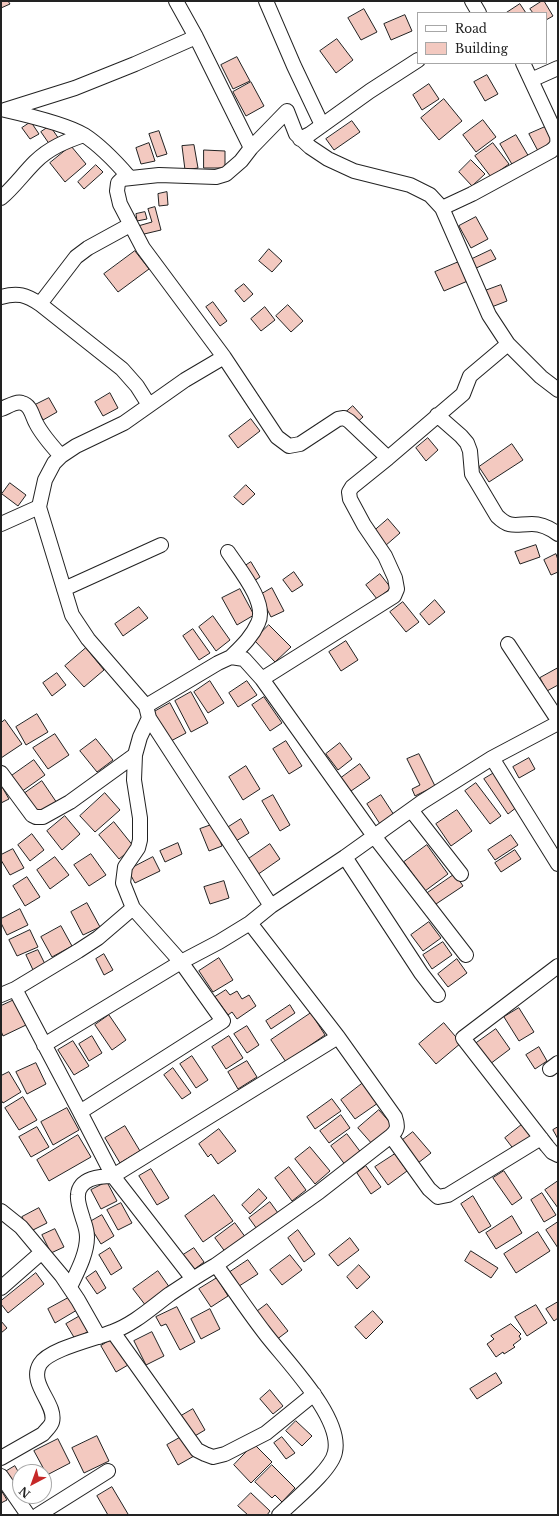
<!DOCTYPE html>
<style>
body{margin:0}
#map{position:relative;width:559px;height:1516px;overflow:hidden;background:#fff;font-family:"Libre Baskerville",serif}
canvas{display:block}
.frame{position:absolute;inset:0;border:2px solid #222;pointer-events:none}
.legend{position:absolute;left:417px;top:12px;width:130px;height:52px;box-sizing:border-box;background:#fff;border:1px solid #a7a7a7;margin:0;padding:5px 7px;list-style:none;font-size:12px;color:#222}
.legend li{display:flex;align-items:center;gap:8px;height:20px}
.legend b{width:20px;border:1px solid #a7a7a7}
.north{position:absolute;left:12px;top:1464px;width:40px;height:40px;box-sizing:border-box;background:#fff;border:1px solid #a7a7a7;border-radius:50%;rotate:221deg;font-size:11px;font-weight:700;line-height:16px;text-align:center;color:#222}
.north::after{content:'';display:block;margin:auto;width:14px;height:18px;background:#c62828;clip-path:polygon(50% 0,100% 100%,50% 72%,0 100%)}
</style>
<div id="map">
<canvas width="559" height="1516"></canvas>
<div class="frame"></div>
<ul class="legend">
<li><b style="height:5px;background:#fff"></b>Road</li>
<li><b style="height:11px;background:#f3c9c0"></b>Building</li>
</ul>
<div class="north">N</div>
</div>
<script>
const ctx = document.querySelector('canvas').getContext('2d');
ctx.lineJoin = 'round';
function fillPath(path, color) {
  ctx.fillStyle = color;
  ctx.fill(path, 'evenodd');
}
function strokePath(path, color, width, dash) {
  ctx.strokeStyle = color;
  ctx.lineWidth = width;
  ctx.lineCap = dash ? 'butt' : 'round';
  ctx.setLineDash(dash || []);
  ctx.stroke(path);
}
const building = new Path2D(`
 M1,1H8L10,4L1,8Z
 M542,1H544L553,16L546,20V13H533L530,9Z
 M520,4L526,13H506Z
 M364,9L377,32L361,40L348,18Z
 M405,15L412,31L391,40L384,24Z
 M337,39L353,60L336,73L320,51Z
 M237,57L250,81L233,89L221,65Z
 M487,75L498,94L485,101L474,82Z
 M251,82L264,106L246,116L233,92Z
 M429,84L439,99L422,110L413,95Z
 M444,99L462,121L439,140L421,118Z
 M483,120L496,137L476,152L463,135Z
 M352,121L360,132L334,150L326,139Z
 M31,122L39,134L30,139L22,128Z
 M50,126L59,139L50,145L41,132Z
 M545,127L553,144L538,151L529,134Z
 M159,131L167,154L157,157L149,134Z
 M516,135L529,157L513,166L500,144Z
 M149,143L155,161L141,164L136,148Z
 M493,143L509,164L491,177L475,156Z
 M194,145L198,168L185,170L182,146Z
 M71,146L86,164L65,182L50,163Z
 M204,150L225,151V168H204Z
 M471,160L485,174L472,186L459,172Z
 M96,165L103,172L84,189L78,182Z
 M167,192L168,205L159,206L158,194Z
 M155,207L161,230L140,235L138,226L152,222L148,209Z
 M145,212L147,219L137,221L136,214Z
 M476,217L488,239L471,248L459,226Z
 M269,249L282,261L272,272L259,261Z
 M491,250L496,259L474,269L470,260Z
 M135,251L149,269L118,292L104,274Z
 M461,261L470,280L444,291L435,272Z
 M244,284L253,294L244,302L235,291Z
 M501,285L507,301L489,308L482,292Z
 M213,302L227,321L220,326L206,307Z
 M288,305L303,321L291,332L276,316Z
 M265,307L275,320L261,331L251,319Z
 M110,393L118,408L103,416L95,402Z
 M49,398L57,412L43,420L35,405Z
 M353,406L363,417L355,424L345,413Z
 M251,419L260,431L238,448L229,436Z
 M428,438L438,450L426,461L416,448Z
 M512,444L523,460L489,482L479,467Z
 M10,483L26,495L18,506L2,494Z
 M246,485L255,494L243,505L234,497Z
 M388,519L400,533L385,546L373,532Z
 M536,545L540,557L520,564L515,552Z
 M556,554L558,560V572L551,575L544,560Z
 M251,562L260,577L251,583L242,568Z
 M294,572L303,585L292,592L283,580Z
 M380,574L391,588L377,599L366,585Z
 M272,588L284,611L271,617L260,595Z
 M240,589L254,615L237,625L222,598Z
 M435,600L445,612L429,625L420,614Z
 M403,602L419,622L406,632L390,612Z
 M139,607L148,618L123,636L115,624Z
 M213,616L230,640L216,651L199,627Z
 M269,625L291,647L275,662L254,640Z
 M193,629L210,653L199,660L183,636Z
 M346,641L358,660L341,671L329,652Z
 M86,648L104,670L84,687L65,666Z
 M558,668V685L547,691L540,678Z
 M57,673L66,685L52,696L43,683Z
 M210,681L224,703L208,713L194,692Z
 M247,681L257,695L238,707L229,693Z
 M191,692L208,723L191,732L175,701Z
 M264,697L282,723L270,731L252,705Z
 M170,703L186,733L169,742L154,712Z
 M37,714L48,732L26,745L16,727Z
 M5,720L22,744L1,758V723Z
 M55,734L69,755L48,769L33,748Z
 M96,739L113,760L97,772L80,751Z
 M286,741L302,766L289,774L273,749Z
 M340,743L352,759L338,770L326,754Z
 M419,754L435,786L415,796L412,789L420,785L407,759Z
 M529,758L535,769L519,778L513,767Z
 M34,760L45,775L21,792L10,777Z
 M360,764L370,778L351,791L341,778Z
 M246,766L260,789L243,800L229,777Z
 M494,773L517,807L508,814L484,779Z
 M42,781L57,803L39,815L25,793Z
 M476,783L501,816L490,824L465,791Z
 M1,785L9,799L1,803Z
 M105,793L120,810L95,832L80,816Z
 M273,795L290,825L280,831L262,801Z
 M381,795L394,815L380,824L367,804Z
 M457,810L472,831L451,846L436,824Z
 M65,816L80,834L62,850L47,831Z
 M241,819L249,833L236,841L227,828Z
 M114,822L134,847L119,859L99,835Z
 M214,824L222,846L209,851L200,829Z
 M32,834L44,850L30,861L18,845Z
 M511,835L518,845L495,860L488,850Z
 M178,843L182,854L165,862L160,851Z
 M270,844L280,859L257,875L247,860Z
 M427,845L448,874L425,891L404,862Z
 M13,849L24,868L10,875L1,860V855Z
 M515,850L521,859L501,872L495,863Z
 M91,854L106,875L89,886L74,865Z
 M55,857L69,875L50,889L37,870Z
 M153,857L160,871L135,883L128,870Z
 M455,874L463,886L433,906L426,894Z
 M27,877L40,897L25,906L13,886Z
 M224,881L229,898L210,904L204,887Z
 M87,903L100,927L83,935L71,912Z
 M20,909L28,925L7,935L1,923V919Z
 M429,922L441,938L423,951L411,935Z
 M61,926L72,946L52,957L41,937Z
 M30,930L38,947L17,956L9,940Z
 M443,942L452,955L432,969L423,955Z
 M38,950L46,966L34,972L26,955Z
 M104,954L113,970L104,975L96,959Z
 M219,958L233,980L213,992L199,971Z
 M457,959L467,973L448,987L438,974Z
 M226,990L230,995L237,991L242,999L249,995L256,1006L237,1019L232,1012L228,1015L215,997Z
 M14,1000L26,1025L3,1036L1,1031V1006Z
 M290,1005L295,1013L271,1029L266,1021Z
 M519,1008L534,1032L519,1041L504,1017Z
 M311,1013L325,1035L286,1062L271,1040Z
 M109,1015L126,1040L112,1050L95,1025Z
 M444,1023L461,1043L436,1064L419,1044Z
 M247,1026L259,1045L247,1053L234,1034Z
 M496,1029L510,1049L490,1064L475,1044Z
 M92,1036L102,1053L89,1061L79,1044Z
 M229,1036L243,1058L226,1069L212,1047Z
 M73,1041L89,1066L74,1075L58,1050Z
 M539,1047L547,1061L535,1069L526,1055Z
 M192,1056L208,1080L196,1088L180,1064Z
 M247,1061L257,1077L238,1089L228,1072Z
 M36,1063L46,1084L27,1094L16,1072Z
 M173,1068L191,1093L182,1099L164,1075Z
 M9,1072L21,1092L3,1103L1,1100V1076Z
 M363,1083L378,1103L355,1119L341,1100Z
 M23,1097L37,1120L19,1130L5,1108Z
 M332,1099L341,1111L315,1129L307,1117Z
 M67,1108L79,1130L53,1145L41,1122Z
 M379,1110L394,1127L373,1145L358,1128Z
 M341,1115L350,1128L329,1143L320,1131Z
 M524,1123L534,1136L515,1151L505,1138Z
 M125,1126L140,1151L120,1163L105,1138Z
 M37,1127L49,1147L31,1157L19,1137Z
 M558,1127V1139L553,1130Z
 M219,1129L236,1151L218,1164L211,1154L208,1157L199,1144Z
 M413,1132L431,1153L418,1163L400,1142Z
 M347,1134L362,1154L346,1166L331,1146Z
 M78,1135L91,1157L49,1181L37,1160Z
 M310,1147L330,1171L315,1184L295,1159Z
 M395,1154L407,1171L388,1185L375,1167Z
 M366,1166L381,1187L371,1194L357,1173Z
 M289,1167L306,1190L292,1201L275,1178Z
 M151,1169L169,1198L157,1205L139,1176Z
 M504,1171L522,1198L512,1205L493,1178Z
 M558,1181V1208L545,1190Z
 M107,1182L117,1201L101,1209L91,1190Z
 M259,1189L267,1198L250,1214L242,1205Z
 M542,1193L556,1215L544,1222L531,1200Z
 M214,1195L233,1221L203,1242L185,1216Z
 M473,1196L491,1226L479,1233L461,1204Z
 M270,1202L278,1213L257,1229L249,1218Z
 M121,1203L132,1223L118,1230L107,1210Z
 M39,1208L47,1223L29,1232L22,1217Z
 M102,1215L114,1236L101,1244L88,1223Z
 M512,1216L522,1233L496,1249L486,1233Z
 M558,1222V1248L546,1230Z
 M235,1223L246,1238L226,1253L215,1238Z
 M55,1229L64,1247L51,1253L42,1235Z
 M298,1230L315,1254L304,1262L288,1238Z
 M538,1232L550,1251L516,1273L504,1254Z
 M350,1238L359,1250L338,1266L329,1255Z
 M110,1248L122,1268L111,1275L99,1255Z
 M194,1248L204,1262L191,1272L180,1257Z
 M471,1251L498,1268L491,1278L465,1261Z
 M290,1255L302,1270L282,1285L270,1270Z
 M248,1260L258,1274L236,1288L227,1274Z
 M359,1265L370,1277L357,1289L347,1277Z
 M96,1271L106,1288L97,1294L86,1278Z
 M158,1271L170,1288L146,1306L133,1289Z
 M36,1273L44,1284L8,1313L1,1304V1301Z
 M217,1278L228,1296L211,1307L199,1289Z
 M70,1297L77,1310L55,1323L48,1309Z
 M558,1302V1318L554,1321L546,1309Z
 M267,1304L288,1331L276,1340L255,1313Z
 M536,1305L547,1323L527,1336L515,1317Z
 M177,1307L195,1342L180,1350L166,1324L161,1326L156,1317Z
 M210,1309L220,1329L201,1339L191,1319Z
 M373,1311L383,1322L366,1339L355,1327Z
 M80,1316L89,1331L75,1339L66,1324Z
 M1,1321L7,1328L1,1333Z
 M511,1324L521,1334L519,1336L521,1339L513,1345L515,1347L504,1354L503,1352L496,1357L487,1344L494,1339L491,1336Z
 M152,1332L164,1356L146,1365L134,1341Z
 M112,1339L128,1365L116,1372L101,1346Z
 M496,1373L502,1383L477,1399L470,1389Z
 M270,1390L283,1406L273,1414L260,1399Z
 M193,1409L205,1430L193,1437L181,1416Z
 M296,1421L312,1436L302,1446L286,1431Z
 M97,1436L109,1461L84,1473L72,1448Z
 M183,1436L194,1456L178,1465L167,1445Z
 M282,1437L295,1453L286,1459L274,1443Z
 M58,1439L70,1463L47,1475L34,1451Z
 M254,1444L272,1462L251,1483L234,1465Z
 M272,1465L295,1488L282,1502L275,1495L272,1498L255,1482Z
 M15,1466L20,1475V1492L5,1472Z
 M112,1487L128,1514L127,1515H108L97,1496Z
 M1,1490L7,1500L1,1503Z
 M251,1493L270,1511L267,1515H248L238,1506Z`);
fillPath(building, '#f3c9c0');
strokePath(building, '#222', 1);
const street = new Path2D(`
 M176,1L196,37L251,148
 M266,1L294,66L322,125
 M472,1L479,13
 M531,80L558,68
 M5,110L75,88L135,64L196,37
 M5,110C27,115 66,124 84,135C101,146 116,162 129,177
 M300,139L310,134L370,91L418,60
 M1,198C14,187 23,174 35,162C49,148 66,141 84,135
 M442,208L472,194L551,151C557,146 558,144 557,136L523,63
 M1,297C18,292 26,295 40,304L122,369L137,386L149,405
 M40,304L76,257L88,248L130,225
 M1,409C7,407 16,401 22,403C31,405 32,416 36,423C42,435 52,446 61,456
 M437,415L461,436L467,443L470,451L472,474L497,516C510,529 516,524 532,524C541,524 550,528 558,534
 M388,458L349,421L344,418L338,419L300,444L289,446L277,437L224,357L143,248L120,204L117,191L118,183L122,179L159,175L216,177L226,174L241,161L251,148L287,111L296,134L310,147L328,159L354,171L410,185L430,195L442,208L489,315L508,344L541,377L558,390
 M39,507L45,480L54,463L61,456L76,446L124,423L185,380L224,357
 M1,524L39,507L72,615L88,639L146,706L149,718L140,737L135,755L134,780L140,818V840L138,848L125,867L123,883L133,908
 M228,552C239,569 268,603 258,623C252,637 241,647 231,657
 M64,589L161,545
 M508,644L558,720
 M262,679L394,596L397,589L395,578L385,556L364,525L350,499L349,492L352,487L388,458L463,394L470,376L508,344
 M146,706L218,663L231,657L244,659L262,679L374,836L466,955
 M149,718L271,906
 M492,758L558,864
 M1,773L32,815L36,817H43L70,802L135,755
 M411,810L461,874
 M345,857L421,973L438,995
 M250,923L338,1037L395,1117C398,1126 398,1130 391,1136L319,1192L216,1265C232,1287 247,1310 264,1332C284,1359 343,1417 335,1452C332,1470 293,1501 279,1515
 M558,966L463,1038L547,1146L552,1152L558,1155
 M15,989L80,1112L223,1021L181,962L44,1045
 M1,995L15,989L78,951L98,938L133,908L181,962L219,942L250,923L271,906L345,857L422,802L492,758L558,723
 M550,1069L558,1063
 M80,1112L113,1176L193,1279
 M391,1136L429,1189L438,1197L448,1195L541,1138
 M1,1211L21,1227L62,1276L78,1300L99,1337
 M70,1287C77,1272 87,1254 87,1237C87,1230 85,1225 83,1219C81,1212 77,1202 78,1195C79,1178 101,1176 113,1176L338,1037
 M1,1288L42,1252
 M113,1332L197,1450L205,1454L213,1457L225,1454L266,1433L314,1394
 M1,1458L43,1434C46,1430 51,1426 52,1422C57,1404 28,1384 40,1364C49,1349 95,1339 112,1332C134,1324 151,1308 170,1294C185,1284 200,1274 216,1265
 M1,1476L28,1515
 M38,1515L108,1471`);
strokePath(street, '#222', 16);
strokePath(street, '#fff', 14);
</script>
